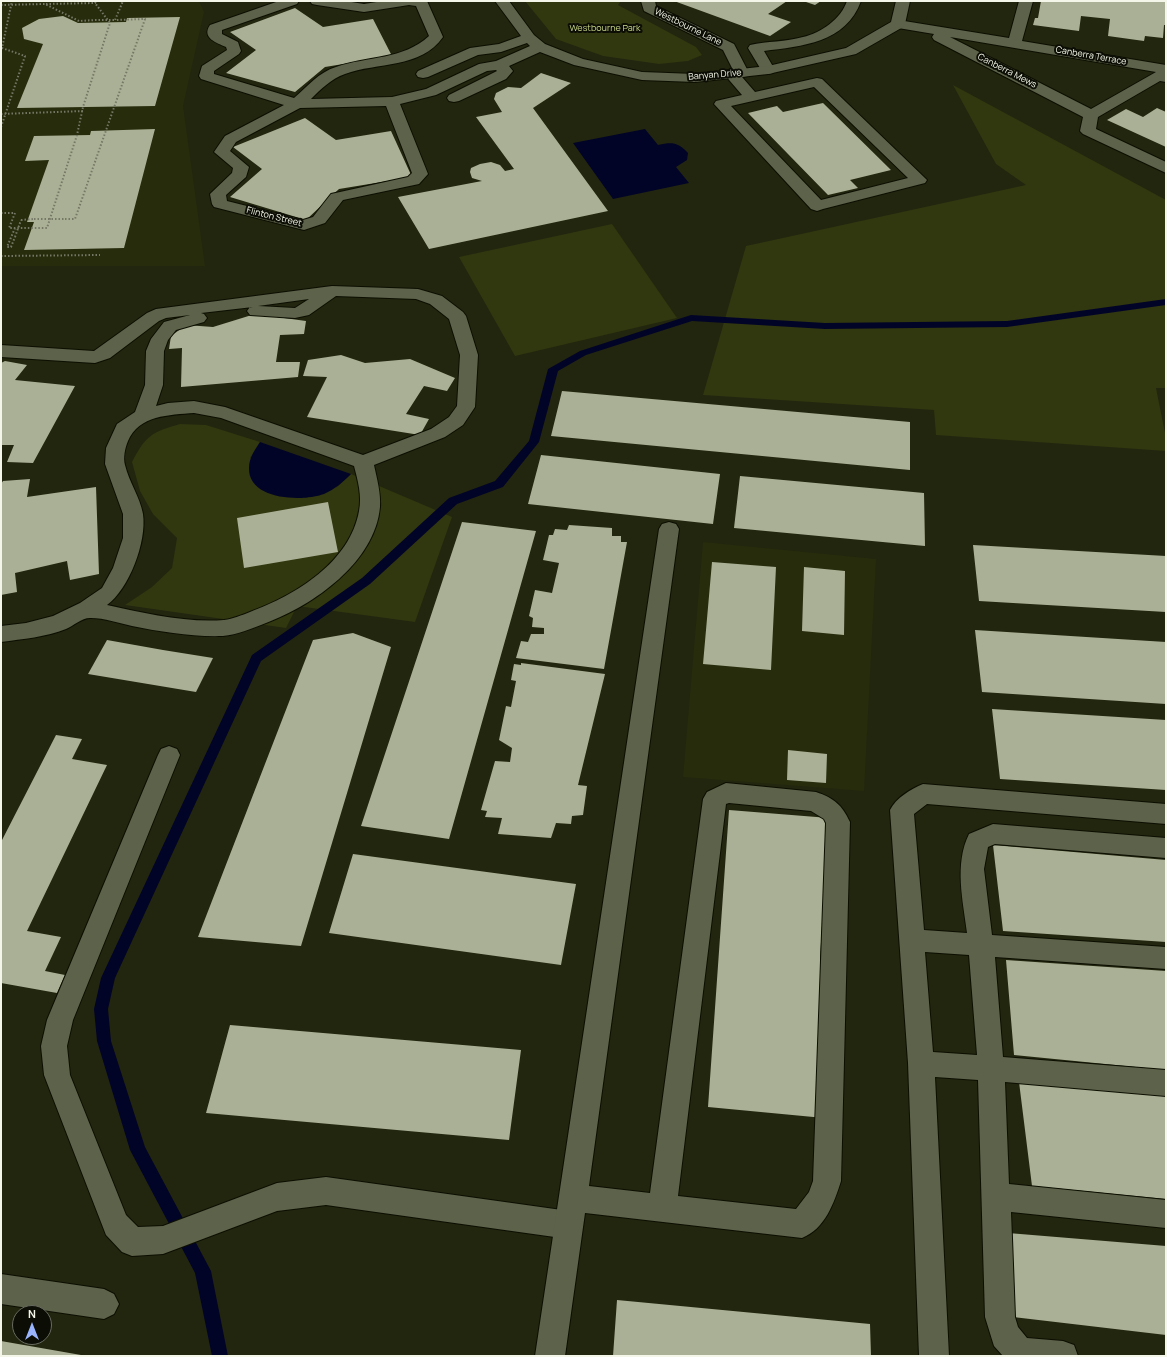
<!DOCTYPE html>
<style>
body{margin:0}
#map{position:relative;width:1167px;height:1357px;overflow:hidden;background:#22260f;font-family:Manrope,sans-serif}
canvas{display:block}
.frame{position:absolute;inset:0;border:2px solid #f3f6e8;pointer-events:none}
.north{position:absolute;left:12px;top:1305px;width:40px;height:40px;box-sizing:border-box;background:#0c0e05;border:1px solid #686b60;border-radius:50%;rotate:0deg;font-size:11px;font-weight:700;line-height:16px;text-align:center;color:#f3f6e8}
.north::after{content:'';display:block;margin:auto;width:14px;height:18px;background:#9ab5fd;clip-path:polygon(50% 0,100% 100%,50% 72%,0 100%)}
</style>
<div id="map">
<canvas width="1167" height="1357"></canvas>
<div class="frame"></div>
<div class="north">N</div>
</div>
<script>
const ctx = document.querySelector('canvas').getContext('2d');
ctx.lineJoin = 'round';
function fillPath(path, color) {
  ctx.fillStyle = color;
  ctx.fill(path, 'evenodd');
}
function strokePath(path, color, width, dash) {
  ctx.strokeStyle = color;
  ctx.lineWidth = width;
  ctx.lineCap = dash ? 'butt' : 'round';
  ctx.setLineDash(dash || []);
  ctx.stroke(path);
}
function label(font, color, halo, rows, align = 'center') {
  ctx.font = font + ' Manrope,sans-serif';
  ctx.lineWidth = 4;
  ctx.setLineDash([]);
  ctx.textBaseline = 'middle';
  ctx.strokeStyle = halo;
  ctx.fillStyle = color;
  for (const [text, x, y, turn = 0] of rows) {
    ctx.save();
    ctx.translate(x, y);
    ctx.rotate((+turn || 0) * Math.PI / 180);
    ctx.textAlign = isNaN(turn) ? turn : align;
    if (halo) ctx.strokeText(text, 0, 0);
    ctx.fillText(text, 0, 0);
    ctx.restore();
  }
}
fillPath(new Path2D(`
 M1,1H199L204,12L183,106L205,266H1Z
 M703,542L876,559L864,791L683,777Z`), '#272c0d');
fillPath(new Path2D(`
 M525,1H621L618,5L696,47L702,55L688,61L659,64L603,56L556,39Z
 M953,85L1166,200V388H1156L1166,438V451L936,435L934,410L703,395L746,246L1026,185L996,164Z
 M612,224L677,318L515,356L459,257Z
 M180,424L206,425L260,442L250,458L306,498L337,487L351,474L452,517L415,622L297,606L286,628L125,605L152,587L172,568L177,538L153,514L140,491L132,462C146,435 152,432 180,424Z`), '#31370f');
fillPath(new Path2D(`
 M645,129L658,145C672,142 678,142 688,153L687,160L676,167L689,183L613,199L573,143Z
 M260,442L351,474C343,482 335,489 324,494C302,502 248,500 249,468C249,458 255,450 260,442Z`), '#020427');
fillPath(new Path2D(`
 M1166,299V305L1007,327L825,329L692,321L586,355L558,371L539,442L503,487L457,504L370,584L261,661L115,978L108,1009L111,1041L145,1147L211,1271L228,1356H212L195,1273L130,1150L97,1041L94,1009L101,978L252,655L362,578L449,498L495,481L529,441L548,369L580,351L691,315L825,323L1007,321Z`), '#020427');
fillPath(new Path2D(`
 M674,1H787L768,14L791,22L770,36Z
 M803,1H821L815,5Z
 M1041,1H1166V25H1164L1163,38L1145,36L1144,41L1108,36L1110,19L1081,16L1079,31L1033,25L1035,18H1038Z
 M295,8L323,27L373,19L392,56L325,67L295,92L226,73L256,50L230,32Z
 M63,16L78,23L126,22L127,18L180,17L155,106L17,108L43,44L24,39L22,28L39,19Z
 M541,73L571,83L533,108L608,211L429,249L398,197L482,181L472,178L470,172L471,168L480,164L491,162L500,165L505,171L514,169L476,117L502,112L494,99L496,93L508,87L521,88Z
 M823,103L891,170L850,180L858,188L828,195L748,113L777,106L783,112Z
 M1157,108L1166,112V147L1107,120L1126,109L1143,117Z
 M305,118L336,140L391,131L412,177L339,189L306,220L230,197L262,169L233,147Z
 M155,129L124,248L24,250L34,222H27L49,160L25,161L34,136L90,135L91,131Z
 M255,314L306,321L304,334L280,335L276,362H300L298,377L181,387L182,348L169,349L171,336L186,325L213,327Z
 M341,355L365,363L410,359L455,378L447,391L424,386L406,414L429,419L420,435L307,417L327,377L303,376L308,360Z
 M5,361L27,365L15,380L75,386L33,463L7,462L14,445H1V363Z
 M562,391L910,422V470L551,436Z
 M541,455L720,474L713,524L528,504Z
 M740,476L924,493L925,546L734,528Z
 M30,479L27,497L96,487L99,574L70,580L67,561L15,573L17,592L1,595V484L3,481Z
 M328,502L338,552L244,568L237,518Z
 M462,522L536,531L449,839L361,826Z
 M569,525L612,528V536H621V542H627L604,669L516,658L521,641L528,642L531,634H544V628L532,627L533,618L529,616L535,590L552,593L559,563L543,560L549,535H553L555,529L567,530Z
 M973,545L1166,556V612L979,601Z
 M712,562L776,567L771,670L703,664Z
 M804,567L845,571L844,635L802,631Z
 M975,630L1166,642V704L982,692Z
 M353,633L391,647L301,946L198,937L313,640Z
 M107,640L163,650L213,658L196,692L88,674Z
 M521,663L605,674L578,785L587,786L583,815L572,816L571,824L556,823L551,838L498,834L502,818L485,817L487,811L481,810L495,761L510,762L512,748L499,740L506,706L511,707L516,681L511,680L514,664L521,665Z
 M992,709L1166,720V790L1000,779Z
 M56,735L82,739L72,759L107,765L27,931L61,937L45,971L65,975L57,993L1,983V842Z
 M788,750L827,754L826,783L787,780Z
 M729,810L829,818L820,958L824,1118L708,1107Z
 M993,845L1166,860V942L1003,931Z
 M353,854L576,884L561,965L329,933Z
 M1006,960L1166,971V1070L1014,1055Z
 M230,1025L521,1050L509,1140L206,1113Z
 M1019,1082L1166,1093V1199L1032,1186Z
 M1008,1233L1166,1246V1335L1013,1317Z
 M617,1300L870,1324L871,1356H613Z
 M1,1341L81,1355V1356H1Z`), '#aab095');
const service = new Path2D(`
 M641,1H655L656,6L734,44L749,73L747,76L742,77L755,92L817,78L822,79L927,180L925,183L823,209L817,211L811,209L714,104L716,101L742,95L724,74L726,71L733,70L723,50L644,11ZM814,87L908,178L821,200L731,106Z
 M847,1H861C846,43 802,46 764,51L775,70L773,73L768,74L763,73L748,48L750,45C767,41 786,42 803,37C821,33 841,19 847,1Z
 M1019,1H1033L1022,41L1166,65V82L1160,81L1098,117L1096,129L1166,162V173L1083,134L1080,131L1083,117L934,40L932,37L934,34L898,28L893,27L891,24L893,21L898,20L1009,38ZM950,37L1156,72L1091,109Z
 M169,746L177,749L180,755L73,1020L67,1046L70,1075L126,1215L138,1227L163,1226L277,1183L326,1177L569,1211L579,1215L583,1225L579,1235L569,1239L326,1205L277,1211L163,1254L132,1256L122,1252L106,1235L44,1075L41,1046L47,1020L158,755L161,749Z`);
const minor = new Path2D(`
 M279,1H299L297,4L222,30V34L238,42L241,51L239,54L214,71V74L294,98C307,87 319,72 336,67C368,56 403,60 429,36L416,6L409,5L364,12L317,5L312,4L310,1H345L364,4L383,1H427L443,37C421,69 377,62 345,74C331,79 321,89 311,99L392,97L426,89L479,64L496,61L530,46L527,43L501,52L478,55L428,77L423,78L418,77L416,74L418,71L470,48L499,44L521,36L495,1H509L534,35L545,44L583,59L642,72L695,74L768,66L846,48L891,22L896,1H910L905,24L903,27L856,54L768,74L695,82L642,80L574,65L540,52L509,66L513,71L506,79L459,101L454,102L449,101L447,98L449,95L497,71L496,70L487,71L436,95L400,104L428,174L419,184L343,200L325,223L304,230L214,207L212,204L210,194L232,173L233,168L214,152L225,136L284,105L201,79L199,76L202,66L227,50L226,47C217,43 201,38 210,25ZM386,106L412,173L408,177L331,194L313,217L303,220L227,201L226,195L246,177L249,167L230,151L236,142L300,108Z
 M332,286L418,289L442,296L463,312L466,316L478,355L475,407L463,425L445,437L374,465C377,479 381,493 380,507C375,562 314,605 266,623C253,628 237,635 223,636C192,637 162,632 132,626C119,623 104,618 91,618C83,617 73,626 66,629C46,637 23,639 1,642V626L26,623L53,616L80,603L102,588L113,568L123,538V514L105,464L106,448L117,424L135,412L145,385L146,351L151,339L164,322L190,315L166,318L159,321L110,358L95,363L1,357V345L94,351L147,313L156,309ZM336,296L416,299L430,304L449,319L460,355L457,406L449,417L431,429L363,455L225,407L194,401L168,403L156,406L163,385L164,351L168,340L176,330L204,322L207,318L204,314L201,313L253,307H250L247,311L250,315L295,318L309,315ZM309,299L295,308L258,306ZM194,413L221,418L354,466C358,481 362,496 359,511C350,562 296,595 250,612C242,615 233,619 224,620C185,623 145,613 107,605C129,589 147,542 143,514C140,497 129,482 125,465C123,458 125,448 128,441C139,415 169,415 194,413Z
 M669,522L676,524L679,529L589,1186L650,1193L703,799L707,792L726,783L816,792C834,798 842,805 850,822L841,1181C834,1203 825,1229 802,1238L585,1213L565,1356H535L659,529L662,524ZM729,803L811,811L824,819L826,823L813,1181L809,1192L796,1209L678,1196L726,804Z
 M923,784L1166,804V824L927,804L914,814L924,930L967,933C963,901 954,864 969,834L993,824L1166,838V858L995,844L988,847L984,869L992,935L1166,947V969L995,957L1003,1057L1166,1070V1096L1005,1082L1009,1184L1166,1200V1228L1011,1212L1015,1317L1018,1327L1027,1338L1063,1341L1074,1345L1078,1356H1003L994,1346L985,1317L978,1080L935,1077L949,1356H919L908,1063L890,810C896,798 911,789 923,784ZM925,952L969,955L977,1055L933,1052Z
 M1,1274L104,1289L114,1294L119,1304L114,1314L104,1319L1,1304Z`);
strokePath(service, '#0c0f00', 2);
strokePath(minor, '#0c0f00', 2);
strokePath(new Path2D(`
 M46,4L95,3L96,1
 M1,5L45,4L79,21L95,20
 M1,114L83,111
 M1,127L25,56L2,48L12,1
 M1,213H15L9,228H47L77,135L83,107L110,23L95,3
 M65,219H75L145,19L115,20L123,1
 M21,220L34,219
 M15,228L7,247H11L15,237
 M1,256L100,255`), '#757865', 2, [1.5, 2]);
fillPath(service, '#5d624a');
fillPath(minor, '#5d624a');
strokePath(new Path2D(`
 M95,20H115
 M34,219H65
 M15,237L21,220`), '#757865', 2, [1.5, 2]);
label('9px', '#f3f6e8', '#0c0e05', [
 ["Westbourne Lane",688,27,26],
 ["Canberra Terrace",1091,56,10],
 ["Canberra Mews",1007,71,27],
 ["Banyan Drive",715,75,-5],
 ["Flinton Street",274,217,14]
]);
label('9px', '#cbd98a', '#0c0e05', [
 ["Westbourne Park",605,28]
]);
</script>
